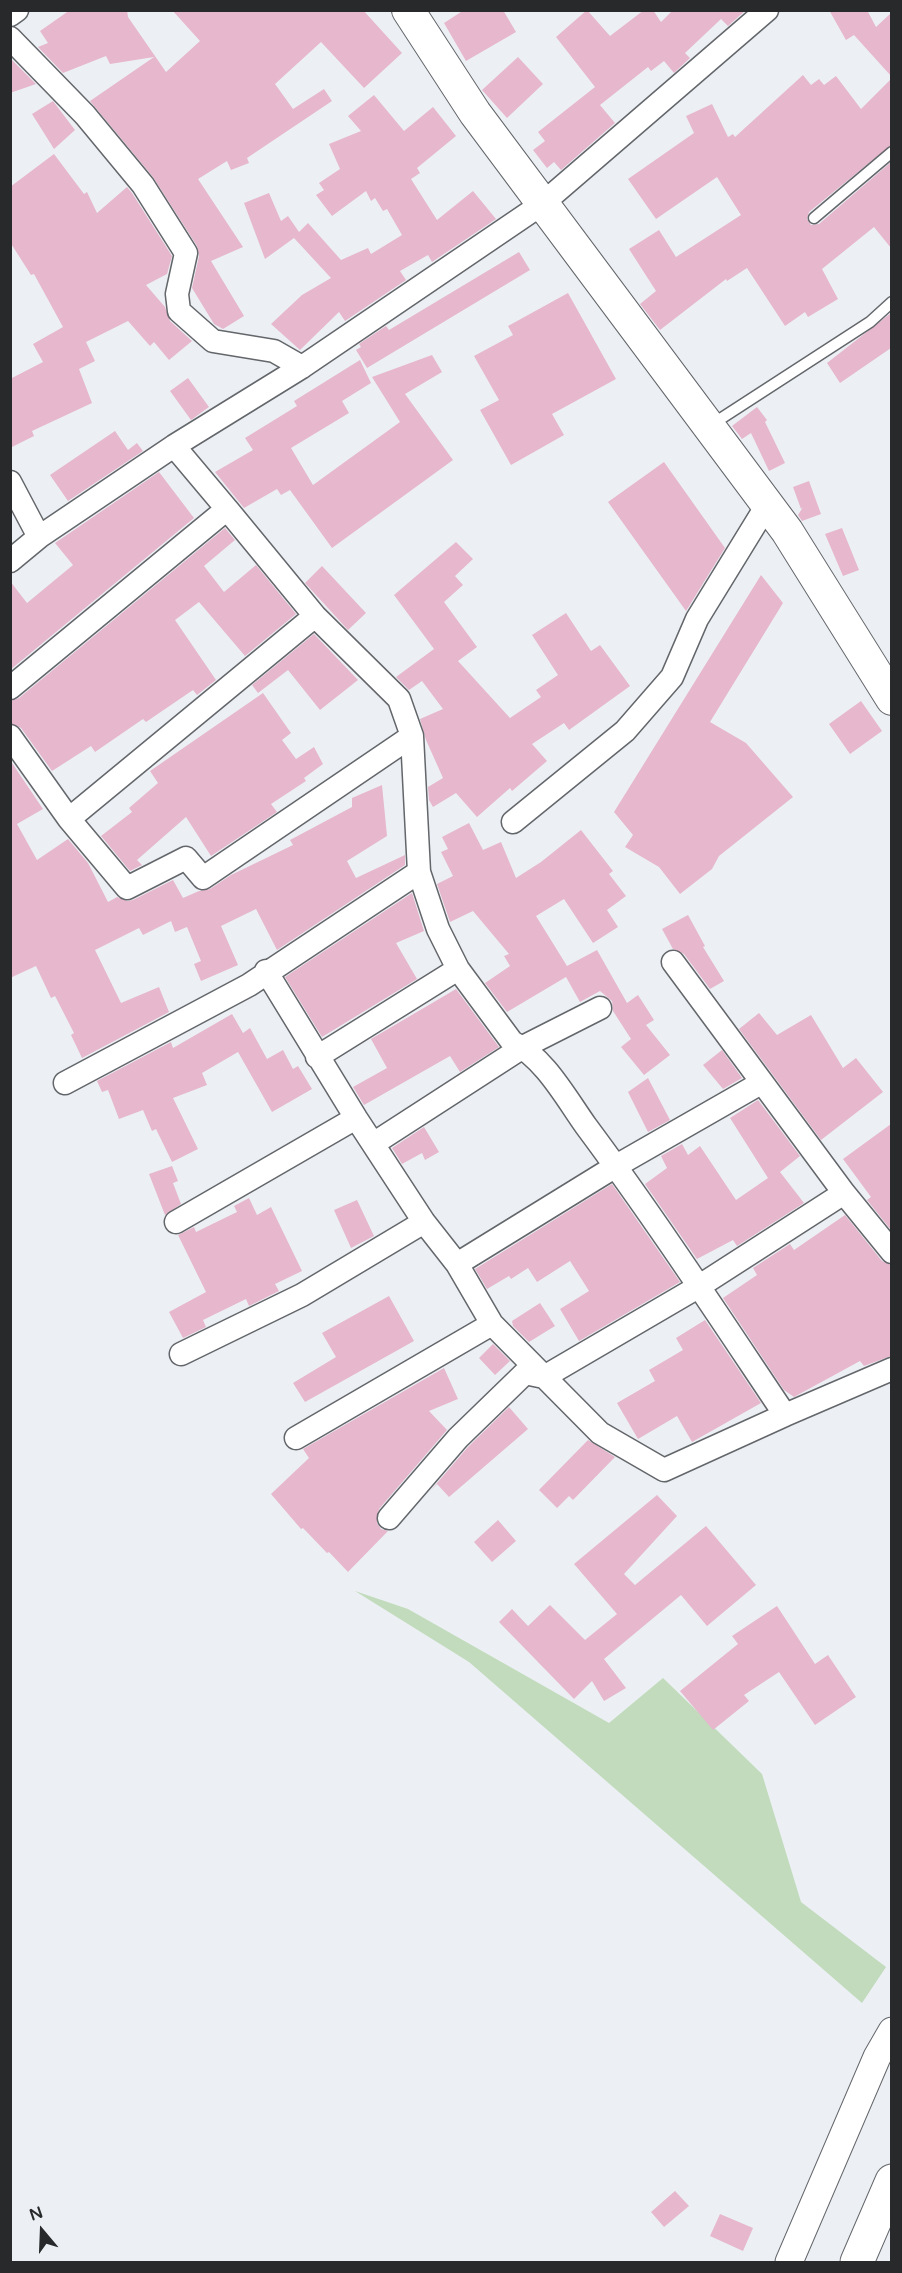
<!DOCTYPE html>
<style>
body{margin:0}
#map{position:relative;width:902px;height:2273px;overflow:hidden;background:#ecf0f4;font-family:"Varela Round",sans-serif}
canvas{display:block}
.frame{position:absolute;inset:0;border:12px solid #28292b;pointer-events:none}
.north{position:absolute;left:12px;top:2201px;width:60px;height:60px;-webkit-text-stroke:4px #ecf0f4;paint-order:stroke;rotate:341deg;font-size:16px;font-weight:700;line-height:24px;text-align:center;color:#28292b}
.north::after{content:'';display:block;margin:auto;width:21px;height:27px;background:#28292b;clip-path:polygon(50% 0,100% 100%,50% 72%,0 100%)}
</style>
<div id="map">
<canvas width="902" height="2273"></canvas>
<div class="frame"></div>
<div class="north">N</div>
</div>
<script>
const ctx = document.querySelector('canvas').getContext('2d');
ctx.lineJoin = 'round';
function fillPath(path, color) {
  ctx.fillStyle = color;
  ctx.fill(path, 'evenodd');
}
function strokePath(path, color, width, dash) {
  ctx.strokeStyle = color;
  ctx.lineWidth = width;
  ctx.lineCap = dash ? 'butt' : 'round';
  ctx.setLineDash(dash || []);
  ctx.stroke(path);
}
fillPath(new Path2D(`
 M355,1591L408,1609L609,1723L663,1678L762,1774L801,1902L886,1967L862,2003L469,1662Z`), '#c1dbbc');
fillPath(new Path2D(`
 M70,10H127L128,17L166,72L200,41L172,10H363L402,53L364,88L321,42L275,84L293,109L324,89L332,101L247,158L249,163L231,170L227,161L198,179L243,247L211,261L244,316L223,329L214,324L192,288L199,256L197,246L153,177L90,101L154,57L110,64L106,56L63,73L38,47L48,43L40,31Z
 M464,10H503L516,32L466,61L444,23Z
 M587,10L610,36L644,10H653L661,22L673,10H746L728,26L721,19L685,53L690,58L674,73L664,61L651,71L648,67L600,105L615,123L561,170L554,162L547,168L533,150L545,141L538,132L595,87L556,37Z
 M829,10H867L876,27L891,13V76L854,35L846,40Z
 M518,57L543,84L507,118L482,90Z
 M10,58L36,84L10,93Z
 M803,75L811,85L819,79L824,85L836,76L861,109L891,79V145L809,212L807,219L811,225L819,224L891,162V248L874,227L822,269L838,299L808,317L805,312L785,326L747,268L727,281L726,279L660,330L640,304L656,291L629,249L659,230L676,257L741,215L717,177L656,219L628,179L694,133L686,116L712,104L728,137L733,134L735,137Z
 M374,95L404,131L433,107L456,136L417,168L420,173L411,179L437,220L473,191L496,219L432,262L428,255L400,271L406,280L345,321L339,312L300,350L271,324L302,295L331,278L294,238L265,259L244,203L269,193L281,221L288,216L299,232L308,223L341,260L368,248L371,254L402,235L387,209L383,211L375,198L371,201L366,191L332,216L316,195L324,190L319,183L340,169L329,144L361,131L348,116Z
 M53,101L75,130L54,149L32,114Z
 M54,154L84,194L87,192L97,213L127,187L132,193L172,256L167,274L146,285L165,307L170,321L192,341L169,360L154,342L150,346L128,321L86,342L95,361L79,369L92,403L32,431L34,436L10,448V379L43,362L33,344L63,327L34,274L31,275L10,242V187Z
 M519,252L530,270L367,368L356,350L361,347L359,344L386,326L389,330Z
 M568,293L616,379L552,414L564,435L511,465L480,410L499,400L474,356L513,335L508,326Z
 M891,313V348L840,383L827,363Z
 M432,355L442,372L405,394L453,460L332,548L290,490L281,495L277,489L244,508L215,472L253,450L245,438L297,406L294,401L360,360L371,383L342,401L349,413L291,448L313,485L400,422L372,377Z
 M188,378L209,407L191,420L170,391Z
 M757,407L767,420L765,422L785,463L769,471L751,433L742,439L732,426Z
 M115,431L128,450L137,443L143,451L68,501L50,475Z
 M664,462L725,548L686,611L608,502Z
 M159,472L194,518L10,670V581L27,603L73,565L55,543Z
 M809,481L821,514L802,521L798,515L803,507L801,509L793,487Z
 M225,528L235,540L204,566L224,592L256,565L296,614L245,656L199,602L175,620L216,680L197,695L193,690L146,722L143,719L95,752L91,746L52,771L21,728L10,723V701L19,698Z
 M842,528L859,570L843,576L825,534Z
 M456,542L473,559L455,576L463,585L444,602L477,647L458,661L510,718L541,697L536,690L558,675L532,635L566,613L591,651L600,645L630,686L569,730L564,723L532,744L547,761L512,791L510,788L477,817L456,793L433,807L429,800L428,787L443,778L426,740L420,719L443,709L422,681L409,690L396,677L434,649L394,595Z
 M322,566L366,613L348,630L305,583Z
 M761,575L783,603L710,722L746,743L793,797L719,856L712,869L680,894L659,867L625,847L633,835L614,812Z
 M314,634L358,680L320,710L288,670L258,693L252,685Z
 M263,693L291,733L282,740L296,759L314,747L323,764L304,778L306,781L271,804L277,812L211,856L186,817L137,860L142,865L130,871L101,836L132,812L129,808L158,783L150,771Z
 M861,701L882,731L850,754L829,724Z
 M10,760L43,809L17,824L37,860L68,839L88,863L108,902L117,897L127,901L133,900L173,880L183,898L199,891L210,889L231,875L293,845L290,840L352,807V798L382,785L387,836L347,861L356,878L405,855V865L277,950L256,909L221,926L238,965L201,981L194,964L201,961L187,927L175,932L171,921L143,935L139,928L95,950L121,1003L159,987L169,1012L82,1058L71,1035L74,1033L55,996L51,998L36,966L10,978Z
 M469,823L483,850L501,842L516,878L541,862L581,830L613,871L609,874L626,896L607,910L618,927L593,943L564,899L536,916L567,966L597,950L627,1003L638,995L654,1020L646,1025L670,1055L644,1075L621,1047L631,1039L613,1011L612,1001L600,991L580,1002L566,977L507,1012L485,983L510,966L504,956L509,954L473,911L450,922L437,884L453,876L441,852L448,849L442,837Z
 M412,893L424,931L396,943L417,979L322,1037L285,977Z
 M688,915L705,946L703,947L724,981L710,989L684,954L673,949L662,929Z
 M456,989L499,1047L460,1072L450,1056L364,1105L353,1087L387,1068L371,1039Z
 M759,1013L777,1035L811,1015L843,1068L856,1058L883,1092L821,1140L739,1029Z
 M232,1014L243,1033L250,1028L267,1059L283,1050L293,1069L298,1066L312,1089L272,1112L238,1052L202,1073L207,1085L173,1098L198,1149L172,1162L156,1129L152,1131L143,1110L119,1119L108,1090L102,1092L97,1081L171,1042L173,1048Z
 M722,1050L742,1078L723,1089L703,1065Z
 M648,1078L670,1120L648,1132L628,1092Z
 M758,1100L800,1156L780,1172L804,1203L737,1246L733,1240L697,1259L645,1184L667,1168L661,1156L682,1144L688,1155L700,1146L736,1200L768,1178L730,1118Z
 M891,1124V1230L867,1200L871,1197L843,1159Z
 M424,1127L439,1152L425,1160L422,1153L402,1164L392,1148Z
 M172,1166L178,1181L173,1183L181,1204L165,1215L149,1174Z
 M612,1184L680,1282L579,1341L560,1309L589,1291L570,1261L537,1282L528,1268L511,1279L509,1276L487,1289L475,1269Z
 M249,1198L257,1215L271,1207L302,1271L275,1284L279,1291L249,1306L246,1299L203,1320L206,1327L183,1338L169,1312L206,1292L178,1235L194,1227L196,1232L237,1212L234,1206Z
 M357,1200L374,1236L351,1248L334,1210Z
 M845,1215L882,1261L891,1265V1356L864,1366L860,1361L794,1397L784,1390L723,1298L757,1275L753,1268L790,1244L794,1250Z
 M389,1296L414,1341L305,1402L293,1383L336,1357L322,1333Z
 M540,1303L555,1326L529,1342L513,1326L512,1321Z
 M705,1320L761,1403L692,1442L677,1416L638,1439L617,1403L655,1381L649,1370L683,1350L676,1338Z
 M493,1344L510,1361L495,1375L479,1358Z
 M444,1368L458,1399L429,1411L447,1430L379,1509L377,1523L381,1529L388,1531L348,1572L329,1552L327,1553L303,1528L301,1529L271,1494L309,1458L303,1449Z
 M509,1407L528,1429L449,1497L437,1484L431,1490L468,1447Z
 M588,1440L615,1457L573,1500L569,1496L557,1508L539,1490Z
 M657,1495L677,1516L624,1574L635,1585L706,1526L756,1585L707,1626L681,1595L604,1659L626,1688L604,1701L592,1681L574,1699L499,1622L512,1609L528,1626L550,1605L585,1640L617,1614L574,1564Z
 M498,1520L516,1541L492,1562L474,1542Z
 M777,1606L815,1664L828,1655L856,1697L815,1725L779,1672L744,1695L749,1701L713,1730L680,1691L738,1644L732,1636Z
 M675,2191L689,2206L664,2227L651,2212Z
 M720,2214L753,2228L743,2251L710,2236Z`), '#e6b7cd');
const service = new Path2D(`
 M814,218L892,152
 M711,425L870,322L892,302`);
const minor = new Path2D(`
 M10,15L17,10
 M10,38L85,115L143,185L186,253L177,294L179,311L213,341L274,351L302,367
 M10,482L39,537L174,446L302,367L542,204L767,10
 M227,509L315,616L399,699L412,736L419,872L438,929L458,969L512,1042C544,1057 566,1098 586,1126C656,1220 720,1318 785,1415L892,1369
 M10,561L39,537
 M10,688L227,509L174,446
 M10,736L69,819L315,616
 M69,819L127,888L186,858L203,878L412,736
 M513,822L625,731L672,677L697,619L767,505
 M673,962L844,1193L892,1252
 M266,971L356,1118L424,1222L457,1264L492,1324L600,1433L664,1470L785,1415
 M317,1057L458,969
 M65,1083L249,985L419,872
 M373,1144L523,1047L600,1008
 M176,1222L356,1118
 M457,1264L616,1166L761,1083
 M181,1354L302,1295L424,1222
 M296,1438L492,1324
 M389,1518L458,1438L525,1373L544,1377L698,1287L844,1193`);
const tertiary = new Path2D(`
 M789,2262L877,2057L892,2031`);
const secondary = new Path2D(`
 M408,10L475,113L787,531L892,699`);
const motorway = new Path2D(`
 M857,2262L892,2181`);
strokePath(service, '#63666a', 13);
strokePath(minor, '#63666a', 25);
strokePath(tertiary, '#63666a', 29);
strokePath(secondary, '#63666a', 34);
strokePath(motorway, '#63666a', 35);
strokePath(service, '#fff', 10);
strokePath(minor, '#fff', 22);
strokePath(tertiary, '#fff', 27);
strokePath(secondary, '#fff', 32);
strokePath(motorway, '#fff', 33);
</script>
